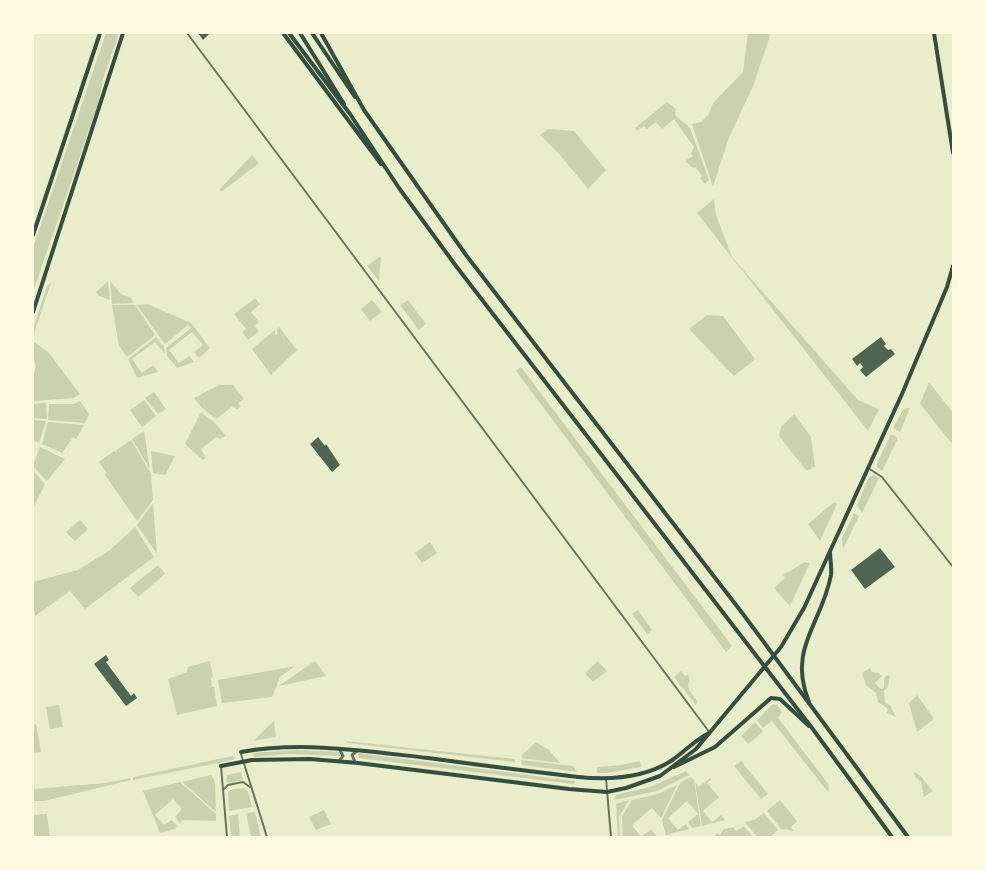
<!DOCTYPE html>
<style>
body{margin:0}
#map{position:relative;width:986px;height:870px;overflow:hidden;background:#e9edc9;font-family:Roboto,sans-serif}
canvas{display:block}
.frame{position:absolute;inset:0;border:34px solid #fefae0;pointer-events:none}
</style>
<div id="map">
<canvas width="986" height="870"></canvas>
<div class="frame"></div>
</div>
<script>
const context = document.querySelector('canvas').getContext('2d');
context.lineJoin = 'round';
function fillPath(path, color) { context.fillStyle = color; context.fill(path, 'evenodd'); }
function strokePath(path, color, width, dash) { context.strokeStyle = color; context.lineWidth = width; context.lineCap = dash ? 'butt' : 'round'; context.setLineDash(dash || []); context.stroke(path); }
fillPath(new Path2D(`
 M106,33H119L103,79L99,101L33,292V248Z
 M748,33H771L753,86L728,140L713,187L692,124L701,122L709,114L713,103L743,72Z
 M667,102L676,109L675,115L690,128L709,180L705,184L700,178L702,176L695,167L693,168L685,161L693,156L691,154L694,147L674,119L662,129L656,122L647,129L644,126L637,131L635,128Z
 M548,129L574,131L606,170L588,189L560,155L540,135Z
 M252,155L259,163L221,192L219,190Z
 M714,199L716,215L732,257L858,400L879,409L868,431L697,213Z
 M379,257L381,258L379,281L367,266Z
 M108,281L110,300L99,296L96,292Z
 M110,281L121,294L131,298L134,303L112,304Z
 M51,283L34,334H33V329L47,286Z
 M255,298L260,304L251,312L259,322L255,326L259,331L248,340L242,332L246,329L234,314Z
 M372,300L382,312L370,321L361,309Z
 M408,300L426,324L419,330L400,305Z
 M147,304L191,323L210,348L199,358L194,352L203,345L192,332L169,350L179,363L189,356L194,362L177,368L167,356L166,348L191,328L188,325L165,344L137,305Z
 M112,305H135L155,335L127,357L119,346Z
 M707,315L723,316L755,359L734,376L689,329Z
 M279,327L297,350L271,375L252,349L257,345L261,346L258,344L275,330V335L277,334V329Z
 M156,337L164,347L165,354L155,342L132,359L142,373L153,365L158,372L137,378L128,359Z
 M34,342L48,352L80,394L74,398L33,401V379L36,366L33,357Z
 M521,367L732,646L726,652L516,371Z
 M929,382L953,413V445L920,404Z
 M219,385H233L244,399L238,403L241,407L237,409L233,406L216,419L202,408L194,398Z
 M154,392L166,409L158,414L145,398Z
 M144,400L156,416L142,427L130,410Z
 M80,401L89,414L85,423L48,420L49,404H74Z
 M46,403L47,419L33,418V404Z
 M906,408H910L900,432L893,428L903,410Z
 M201,412L215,423L226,436L220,439L216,437L201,449L206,458L203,460L185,444Z
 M794,414L811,437L815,466L809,470H806L779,436L781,427Z
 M33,420L46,421L39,443L33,440Z
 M48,422L84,425L76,439L73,437L62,453L42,444Z
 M144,431L150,470L132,439Z
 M891,434L898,438L882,471L877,467V463Z
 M131,440L151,474L153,500L137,521L105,475L107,473L99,462L114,451L117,453L116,450Z
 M40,447L65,459L47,481L33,466Z
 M151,451L175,456L165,475L153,473Z
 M33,471L45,484L33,508Z
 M874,475L879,478L862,513L857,505L869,477Z
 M834,502L837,504L820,541L808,524Z
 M153,503L157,554L137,525Z
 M854,513L859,516L843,549L842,538Z
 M80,520L88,529L75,541L66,532Z
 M135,527L154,557L85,609L70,591L35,616L33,605V582L78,570L110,550Z
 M430,542L437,553L422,563L415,553Z
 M805,562L810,563L790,606L774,588L785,578L783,575Z
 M158,565L165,574L138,597L130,588Z
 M638,610L652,630L647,634L632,614Z
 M210,661L213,677L211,678L212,687H214L217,706L177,715L168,679L187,672L188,667Z
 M315,661L326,676L279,686L280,685Z
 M598,661L607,671L593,682L585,673Z
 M295,666L280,677L272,697L222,703L218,680Z
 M870,668L872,672L878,673L882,676L875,683L881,689L884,688V678L887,675L890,676L888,687L884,691L885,703L890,705L896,717L887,713L888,709L878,702L876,693L866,685L862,673Z
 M681,671L685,676L688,674L690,681L688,684L689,690L697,701L696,705L674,677Z
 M917,695L934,719L917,732L909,703Z
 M773,704L777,705L782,712L778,718L829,785L828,792L772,721L763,728L757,720Z
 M59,705L63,727L50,729L46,707Z
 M274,721L276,737L253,741Z
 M755,722L763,732L748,744L741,736Z
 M36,724L41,752L33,753V725Z
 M346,741L515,759V762L347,743Z
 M536,742L549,750L560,763L522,758V755Z
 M296,750L340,752V756L289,754L254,757L253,753Z
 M358,753L575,781L574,784L359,758Z
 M233,756L235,758L233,760L133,780V777Z
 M521,760L573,766L577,772L522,765Z
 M640,761L641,767L607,773H597V767L622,765Z
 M741,761L768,794L761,799L734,766Z
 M686,771L689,775L657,791L614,800L616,795L650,787Z
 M241,772L243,780L229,783L226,781L227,775Z
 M914,772C923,775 926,785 933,791L924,797L921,782L915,777Z
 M211,775L215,782L216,812L182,782Z
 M691,777L694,780L701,826L692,828L688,822L698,814L687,801L668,818L678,830L686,824L689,829L666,835L662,820L680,783Z
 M130,778L131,780L44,801H33V789L105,783Z
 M710,778L711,779L707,783L719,797L703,811L712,822L721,815L725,820L702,826L695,782L699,787Z
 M180,782L216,814V821L183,820L180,823L175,817L182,809L173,799L155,815L164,825L172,820L177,826L174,829L160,833L143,791Z
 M677,785L661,818L652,808L632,825L641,837L651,829L657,837H623L622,816L632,800L658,794Z
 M244,788L248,791L252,807L229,811L228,793L230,790Z
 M629,800L619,816L620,837H618L616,804Z
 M780,800L797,821L791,827L794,831L781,829L767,811Z
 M324,810L331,824L316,830L309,817Z
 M255,812L261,837H251L246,813Z
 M764,813L778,830L770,837H757L745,822L754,820Z
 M47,814L50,837H37L33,833V815Z
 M238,814L240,837H231L229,816Z
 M744,826L753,837H713L718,833L720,835L724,829L733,827L736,831Z`), '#cad2ad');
fillPath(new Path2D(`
 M198,33H210L203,40Z
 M881,337L886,344L884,346L888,350L891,349L895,354L866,377L860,370L863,367L860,363L857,366L852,359Z
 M318,437L325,446L326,444L340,465L332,472L310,444Z
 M880,548L895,567L865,589L851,570Z
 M106,655L109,660L106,662L131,696L134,693L137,698L126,706L94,664Z`), '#4f6655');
strokePath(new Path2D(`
 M187,33L710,733
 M868,468L882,477L953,567
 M241,754L267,837
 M221,766L227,837
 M606,779L611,837
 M224,789L228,785L243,782L250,787`), '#617663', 2);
strokePath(new Path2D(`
 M339,761L343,756L340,750
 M355,762L352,755L357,751`), '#617663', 3);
strokePath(new Path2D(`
 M283,33L381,164
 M300,33L344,104
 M312,33L355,97
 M934,33L953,153
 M809,702C787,648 822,624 831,575C832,568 830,559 830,551
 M241,752C303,741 366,751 428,758C478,765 528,771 578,777C608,780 644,778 671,761C684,752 695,740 709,733
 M221,766L252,760L310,759L358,763L569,789L607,792L626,788L660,776L696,749L781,647L804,608L902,394L947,287L953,266
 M674,767L715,747L771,698L780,699L809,726`), '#344e41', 4);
strokePath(new Path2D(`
 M289,33L350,114L399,188L456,266L812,728L892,837
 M321,33L364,110L466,255L743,614L908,837
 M33,235L100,33
 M33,312L123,33`), '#344e41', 4);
</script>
